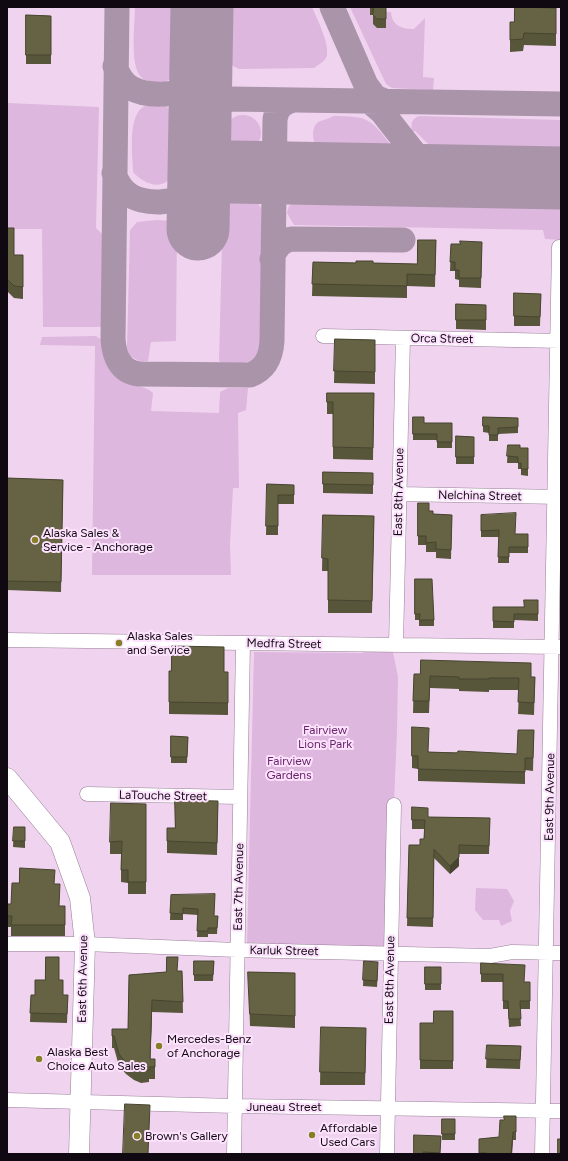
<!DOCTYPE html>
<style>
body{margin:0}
#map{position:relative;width:568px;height:1161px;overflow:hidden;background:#f0d4ef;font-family:Figtree,sans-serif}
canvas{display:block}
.frame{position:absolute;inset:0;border:8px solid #110912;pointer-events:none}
</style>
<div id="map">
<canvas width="568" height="1161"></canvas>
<div class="frame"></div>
</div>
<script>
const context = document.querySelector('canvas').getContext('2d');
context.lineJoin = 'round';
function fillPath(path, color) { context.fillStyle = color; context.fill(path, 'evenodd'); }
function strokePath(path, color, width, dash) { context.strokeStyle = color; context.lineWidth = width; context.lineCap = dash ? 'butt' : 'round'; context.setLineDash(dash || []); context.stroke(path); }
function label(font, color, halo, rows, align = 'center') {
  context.font = font + ' Figtree,sans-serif'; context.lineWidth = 4; context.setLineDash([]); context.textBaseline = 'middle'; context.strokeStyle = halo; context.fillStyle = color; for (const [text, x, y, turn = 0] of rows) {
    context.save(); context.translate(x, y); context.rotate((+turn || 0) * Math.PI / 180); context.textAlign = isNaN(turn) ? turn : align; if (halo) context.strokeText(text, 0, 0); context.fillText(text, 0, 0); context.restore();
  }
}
fillPath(new Path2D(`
 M135,7H178L177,72L166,82C159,82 148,83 142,78C129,67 135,24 135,7Z
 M230,7H312C317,19 329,42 327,55C326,61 319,64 314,68L239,69L233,66L229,60Z
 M350,7H370L374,15L386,28V12H391C392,26 402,29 414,29L425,18L423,77L434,78L433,90L392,88L386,84Z
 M7,103L99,107L96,228L102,234L104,244L103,327H43L42,229H7Z
 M162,104L176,113L175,172C173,175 169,180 166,182C155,189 141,181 133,172C133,155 127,118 143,107C148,104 156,104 162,104Z
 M225 133a18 18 0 1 1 36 0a18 18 0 1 1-36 0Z
 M333,116C370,116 371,119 393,148L391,153L336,154L318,149C313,142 310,129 318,122C322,120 329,119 333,116Z
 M419,116L561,120V158L446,154L431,147L415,131H412C411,124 411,119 419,116Z
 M244,196L257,202L261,208V345C256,361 250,363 234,364C228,364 224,365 219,361L223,204L233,197Z
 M313,196L561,200V240L545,239L543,230L294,225L287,213L289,206L301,197Z
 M157,220L171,221L177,227L176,341L151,342L148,361L141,362L130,356L127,348L130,230L137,222Z
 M96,336L104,342C106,360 110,375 128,383C137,387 146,386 153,393L151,411L219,413L220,392L228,388H248L246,410L238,413L239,488H233L230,545L231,575H92L95,346L40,345L42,337Z
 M368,651L393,652L398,677L397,731L388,947L247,944L254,652L361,653Z
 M476,888L507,889L514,901L510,911L512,921L501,926L499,920H483L475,910Z`), '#ddb7dd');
strokePath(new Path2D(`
 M117,7L113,339C114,356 120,372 139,374L250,375C266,369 271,357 272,341L275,119C277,107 283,103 294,100
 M332,7L366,85L375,97L385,101
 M115,66C118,75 122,83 131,88C144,96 178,97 190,86C196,80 198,71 201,64
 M368,100L382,112L426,168L445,176
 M200,121C205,108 216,100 230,99L561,104
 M114,173C121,195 136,202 158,202C169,201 179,201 187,194C194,188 196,177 199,169
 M272,259C275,248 281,240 292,239L403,240`), '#aa94aa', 25);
strokePath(new Path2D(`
 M233,172L561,178
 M198,229L202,7`), '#aa94aa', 63);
const minor = new Path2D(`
 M323,336L561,341
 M399,494L561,497
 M7,640L561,647
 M396,645L403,338
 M87,794L240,797
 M7,944H85L237,950L490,956L512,952L561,953
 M7,1100L235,1106L561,1111
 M234,1154L243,643
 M387,1154L394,805
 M542,1154L559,247`);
const highway = new Path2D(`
 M7,778L60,842L80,898L85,944L79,1154`);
strokePath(minor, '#987f98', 15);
strokePath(highway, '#987f98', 21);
strokePath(minor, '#fff', 14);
strokePath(highway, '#fff', 20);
fillPath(new Path2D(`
 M370,7H386V28H377L373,24V15H370Z
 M556,8V46L524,45L523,51L510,52V22H514Z
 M26,15L51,16V64H26Z
 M7,228L14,255H23V299L14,298L7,291Z
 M436,240L435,287L407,286V298L312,296L313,262L417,264Z
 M482,242L481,288L459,287V280L455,279V271H450L451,244H460Z
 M514,293L541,294L540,326H514Z
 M456,304L486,305V330L456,329Z
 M335,339L375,340V384L334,383Z
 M327,393H374L373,460L333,459V414H327Z
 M413,417L424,423H452V448H437V440H413Z
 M483,417L518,418V433L498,434V441H489V433L483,432Z
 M456,436L474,437V464H456Z
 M508,445L520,448H528V476L521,475V469H518V463H507Z
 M323,472L373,473V494L323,493Z
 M7,478L63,480L61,592L7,590Z
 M267,484L294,485V504H278V535H266Z
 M418,503L433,514L452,515L451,559L436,558V552H426V545H418Z
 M323,515L374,516L372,613H328V571H322Z
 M481,515L515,534H528V553H509V563H498L499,537H481Z
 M415,579L434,620V626H419V620H415Z
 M538,600V621L514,620V628H493V621Z
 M169,671L228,672V715L169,714Z
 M414,674L535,677L534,715L518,714L519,690H489V692L459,691V689L430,688L429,713H413Z
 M412,727L429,752L517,754L534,730L533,771L525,770V784L418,781V769L412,768Z
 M171,736L188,737L187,763H171Z
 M218,801L217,855L167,853V828H175Z
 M146,804V894H128V883L121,882V854H110V842Z
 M412,807L428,817L490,818L489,854H459V866L450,874L434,858L433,927L407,926L409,845H420L424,839V829H412Z
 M14,827H25V848L13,847Z
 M55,884L59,906H65V936H11V927H7V904H11Z
 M171,895L214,916H218L217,934H208V937H197L198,915L183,914V920H170Z
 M194,961H214L213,981H194Z
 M364,961L378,968L377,987L363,986Z
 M481,963L524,982H530V1009H520L521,1026L509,1027L508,1009H503V982H481Z
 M425,967H441V990H425Z
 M182,971L183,1013L152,1012L150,1059H155V1079H149V1082L141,1083L134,1080L126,1074L119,1066L114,1048H112V1036L128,1029L129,975Z
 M248,972L295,973V1028L250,1026Z
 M59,980L63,995H68L67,1023L30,1022L31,995H35Z
 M453,1011V1069H420V1023H433Z
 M321,1027L366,1040L365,1085H320Z
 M487,1045L521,1046L520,1069L486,1068Z
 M516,1116V1140H513L512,1154H479V1139L499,1137Z
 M455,1119V1140H442V1134Z
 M441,1136L440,1154H414Z`), '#57553a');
fillPath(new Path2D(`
 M459,845V866L450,874V866Z
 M152,1000V1012L150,1071V1059Z
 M513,1132L512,1154H511Z`), '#47452f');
const building = new Path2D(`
 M374,7H386V19H377L373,15Z
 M515,7L556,8V34L524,33L523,39L510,40V22H514Z
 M26,15L51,16V55H26Z
 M7,228H14V255H23V287L14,286L7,279Z
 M418,240H436L435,275L407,274V286L312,284L313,262L356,263V261H373V263L417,264Z
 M460,241L482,242L481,278H459V270H455V262H450L451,244H460Z
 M514,293L541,294L540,317L514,316Z
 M456,304L486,305V320H456Z
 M335,339L375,340V372L334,371Z
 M327,393H374L373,448L333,447V402H327Z
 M413,417H424V423H452V442H437V434H413Z
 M483,417L518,418V427L498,428V435H489V426H483Z
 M456,436L474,437V457H456Z
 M508,445H520V448H528V469H521V463H518V457L507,456Z
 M323,472L373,473V485L323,484Z
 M7,478L63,480L61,582L7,581Z
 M267,484L294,485V495H278V526H266Z
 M418,503H429V511H433V514L452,515L451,550L436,549V542L426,543V536H418Z
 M516,513L515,534H528V547H509V557H498L499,530L481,531V515Z
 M323,515L374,516L372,601L328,600V559L322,558Z
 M415,579H432L434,620H419L420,614H415Z
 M524,600H538V614H514V622L493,621V607H524Z
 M172,646L224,647V672H228V703L169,702V671H171Z
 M421,660L531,663V677H535L534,703L518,702L519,678H489V679H459V677L430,676L429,701H413L414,674H420Z
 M412,727L429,728L428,752L457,753L458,751L517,754L518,730H534L533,758H525V772L418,769V756H412Z
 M171,736L188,737L187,757H171Z
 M175,800L218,801L217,843L167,841V828H175Z
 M111,803L146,804V882H128V870H121L122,841L110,842Z
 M412,807L428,808V817L490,818L489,846L459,845V857L450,866L434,849L433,918H407L409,845H420V839H424L425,820H412Z
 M14,827H25V841H13Z
 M20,868L55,870L54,884H60L59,906H65V925H11L12,916H7V904H11L12,883H19Z
 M215,894L214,916H218L217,928H208V931H197L198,909L183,908V914L170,913L171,895Z
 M46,957H59V980H63V995H68L67,1014L30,1013L31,995H35V980H45Z
 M167,957H178L177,971H182L183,1002L152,1000L150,1059H155V1067H149V1070L141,1071L134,1068L126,1063L119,1054L114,1036H112V1029H128L129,975L166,972Z
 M194,961H214L213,975H194Z
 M364,961L378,962L377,981L363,980Z
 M481,963L525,965L524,982H530V1001H520L521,1019H509L508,1001H503V974H481Z
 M425,967H441V984H425Z
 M248,972L295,973V1016L250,1014Z
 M434,1011H453V1061L420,1060V1023H433Z
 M321,1027L366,1028L365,1073L320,1072Z
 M487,1045L521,1046L520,1060L486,1059Z
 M125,1104L150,1105L148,1154H123Z
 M504,1116H516V1132H513L511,1154H488L487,1153H479V1139L499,1137L500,1120H504Z
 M442,1119H455V1134H442Z
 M414,1135L441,1136L440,1153L423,1152V1154H414Z
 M558,1139H561V1154H558Z`);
fillPath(building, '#656343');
strokePath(building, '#47452f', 1);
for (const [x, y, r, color] of [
 [35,540,4,"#867f26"],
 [119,643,4,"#867f26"],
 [159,1046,4,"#867f26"],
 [39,1059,4,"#867f26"],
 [312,1135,4,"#867f26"],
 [137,1136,4,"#867f26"]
]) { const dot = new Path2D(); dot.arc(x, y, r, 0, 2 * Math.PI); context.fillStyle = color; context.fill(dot); strokePath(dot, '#fde2fd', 1.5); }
label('12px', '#110912', '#fde2fd', [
 ["Orca Street",442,339,1],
 ["East 8th Avenue",399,492,-89],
 ["Nelchina Street",480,496,1],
 ["Medfra Street",284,644,1],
 ["LaTouche Street",163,796,1],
 ["East 9th Avenue",550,797,-89],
 ["East 7th Avenue",239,887,-89],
 ["Karluk Street",284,951,1],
 ["East 6th Avenue",83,979,-89],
 ["East 8th Avenue",390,980,-89],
 ["Juneau Street",284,1107]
]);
label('12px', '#110912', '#fde2fd', [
 ["Alaska Sales &",43,533],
 ["Service - Anchorage",43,547],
 ["Alaska Sales",127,636],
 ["and Service",127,650],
 ["Mercedes-Benz",167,1039],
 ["of Anchorage",167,1053],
 ["Alaska Best",47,1052],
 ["Choice Auto Sales",47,1066],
 ["Affordable",320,1128],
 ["Used Cars",320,1142],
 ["Brown's Gallery",145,1136]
], 'left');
label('12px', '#68246b', '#fde2fd', [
 ["Fairview",325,730],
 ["Lions Park",325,744],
 ["Fairview",289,761],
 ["Gardens",289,775]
]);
</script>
